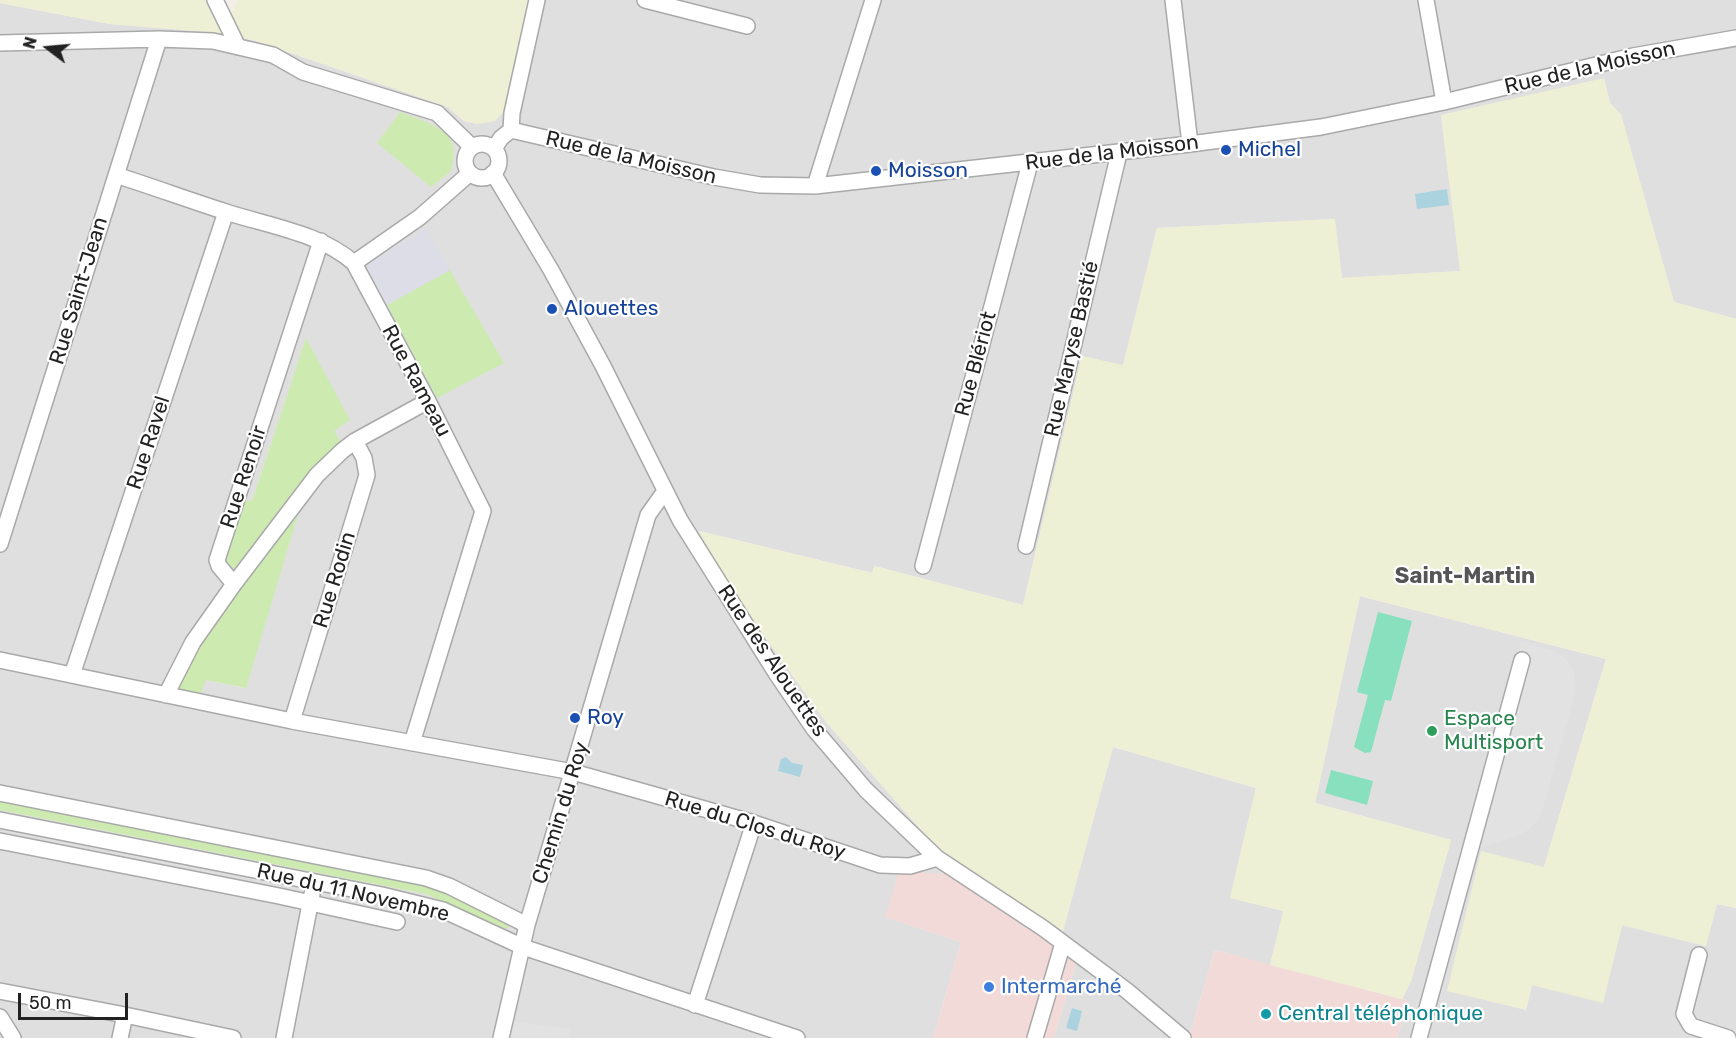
<!DOCTYPE html>
<meta charset="utf-8">
<style>
body{margin:0}
#map{position:relative;width:1736px;height:1038px;overflow:hidden;background:#f2efe9;font-family:Rubik,sans-serif}
canvas{display:block}
.north{position:absolute;left:18px;top:18px;width:60px;height:60px;-webkit-text-stroke:4px #fff;paint-order:stroke;rotate:286deg;font-size:16px;font-weight:700;line-height:24px;text-align:center;color:#222}
.north::after{content:'';display:block;margin:auto;width:21px;height:27px;background:#222;clip-path:polygon(50% 0,100% 100%,50% 72%,0 100%)}
.scale{position:absolute;left:18px;top:993px;width:110px;height:27px;box-sizing:border-box;border:3px solid #222;border-top:0;padding-left:8px;font-size:18px;line-height:21px;white-space:nowrap;color:#222;-webkit-text-stroke:4px #fff;paint-order:stroke}
</style>
<div id="map">
<canvas width="1736" height="1038"></canvas>
<div class="north">N</div>
<div class="scale">50 m</div>
</div>
<script>
const context = document.querySelector('canvas').getContext('2d');
context.lineJoin = 'round';
function fillPath(path, color) { context.fillStyle = color; context.fill(path, 'evenodd'); }
function strokePath(path, color, width, dash) { context.strokeStyle = color; context.lineWidth = width; context.lineCap = dash ? 'butt' : 'round'; context.setLineDash(dash || []); context.stroke(path); }
function label(font, color, halo, rows, align = 'center') {
  context.font = font + ' Rubik,sans-serif'; context.lineWidth = 4.5; context.setLineDash([]); context.textBaseline = 'middle'; context.strokeStyle = halo; context.fillStyle = color; for (const [text, x, y, turn = 0] of rows) {
    context.save(); context.translate(x, y); context.rotate((+turn || 0) * Math.PI / 180); context.textAlign = isNaN(turn) ? turn : align; if (halo) context.strokeText(text, 0, 0); context.fillText(text, 0, 0); context.restore();
  }
}
fillPath(new Path2D(`
 M532,0H1736V319L1674,302L1621,115L1610,103L1604,79L1441,116L1461,271L1342,278L1334,219L1157,228L1123,366L1082,356L1023,605L875,566L873,573L699,531L720,570L757,626L826,722L945,857L1063,931L1113,747L1256,788L1230,898L1284,911L1270,965L1215,950L1190,1034L1191,1038H1054L1077,959L885,917L961,942L933,1038H0V810L427,894L501,927L441,889L0,799V3L110,24L221,33L256,41L448,107L464,121ZM306,339L334,431L223,556L252,501ZM297,517L245,688L206,680L200,646Z
 M1360,596L1606,659L1544,867L1526,1010L1532,985L1603,1002L1622,925L1705,946L1717,904L1736,908V1038H1397L1409,1001L1402,999L1411,981L1451,840L1315,803Z`), '#e0dfdf');
fillPath(new Path2D(`
 M899,871L959,875L1077,959L1054,1038H933L961,942L885,917Z
 M1215,950L1409,1001L1397,1038H1191L1190,1034Z`), '#f2dad9');
fillPath(new Path2D(`
 M0,0H207L214,11L233,12L238,0H532L506,109L495,121L477,124L464,121L448,107L256,41L221,33L110,24L0,3Z
 M1604,78L1610,103L1621,115L1674,302L1736,319V908L1717,904L1706,946L1622,925L1603,1003L1532,985L1526,1010L1447,991L1481,851L1544,867L1606,659L1360,596L1315,803L1451,840L1411,981L1402,999L1270,965L1283,911L1230,898L1256,788L1113,747L1063,931L945,857L826,722L757,626L720,570L699,531L872,573L874,566L1023,605L1082,356L1123,365L1157,228L1335,219L1342,278L1460,271L1441,115Z`), '#eef0d5');
fillPath(new Path2D(`
 M400,112C418,119 454,128 454,152C454,158 452,165 451,171L431,187L377,143Z
 M450,270L504,363L437,398L387,305Z
 M306,338L350,420L334,431L341,442L313,473L239,569L231,570L224,565L223,556L242,500L252,501Z
 M298,515L246,688L206,680L200,695L180,689C179,661 276,543 298,515Z
 M0,799L430,885L510,923L507,929L501,927L426,894L0,810Z`), '#cdebb0');
fillPath(new Path2D(`
 M1378,612L1412,621L1391,701L1385,700L1371,752L1365,753L1354,747L1368,695L1357,692Z
 M1331,770L1373,781L1367,805L1325,793Z`), '#88e0be');
fillPath(new Path2D(`
 M1521,642L1557,652L1566,659L1574,671L1576,691L1543,808L1538,820L1530,829L1520,835L1481,847L1468,844Z
 M510,1021L570,1029L569,1038H508Z`), '#e2e2e2');
fillPath(new Path2D(`
 M426,229L450,270L387,305L366,265Z`), '#dddde8');
fillPath(new Path2D(`
 M1447,189L1449,205L1417,209L1415,194Z
 M786,757L792,763L803,765L800,777L778,771L781,759Z
 M1072,1008L1082,1011L1077,1031L1066,1028Z`), '#aad3df');
const minor = new Path2D(`
 M215,0L238,47
 M645,0L747,26
 M1173,0L1190,144
 M1426,0L1444,102
 M0,43L159,39L213,41L273,55L303,72L437,113L472,147
 M511,130L512,113L537,0
 M465 161a17 17 0 1 1 34 0a17 17 0 1 1-34 0Z
 M494,149L501,138L511,130L714,177L760,185L815,186L1190,144L1321,127L1444,102L1633,56L1736,38
 M493,173L551,270L603,366L680,520L776,673L814,729L866,790L937,858L1043,928L1126,990L1183,1038
 M116,175C153,187 189,200 226,212C269,226 320,233 354,263L428,401L483,511L412,743
 M815,186L873,0
 M354,263L420,217L470,173
 M0,544L159,39
 M1026,546L1119,153
 M923,566L1030,163
 M234,584L317,475L342,451L355,441L428,401
 M0,660L292,721L573,772L754,823L880,865L910,866L937,858
 M72,675L226,212
 M166,695L193,642L234,584L219,566L217,560L321,241
 M292,721L367,475L364,458L355,441
 M0,793L426,878L449,886L527,925
 M0,820L382,895L443,910L523,947L797,1038
 M0,841L279,896L397,922
 M1699,955L1684,1014L1691,1026L1728,1038
 M0,991L125,1015L233,1038
 M695,1005L754,823
 M0,1017L13,1038
 M120,1038L125,1015
 M284,1038L312,894
 M501,1038L527,925L648,515L665,491
 M1035,1038L1063,943
 M1419,1038L1522,660`);
strokePath(minor, '#a9a9a9', 18);
strokePath(minor, '#fff', 15);
for (const [x, y, r, color] of [
 [1226,150,6,"#1a4fb4"],
 [876,171,6,"#1a4fb4"],
 [552,309,6,"#1a4fb4"],
 [575,718,6,"#1a4fb4"],
 [1432,731,6,"#2e9e5b"],
 [989,987,6,"#3f7fe0"],
 [1266,1014,6,"#0f9aa8"]
]) { const dot = new Path2D(); dot.arc(x, y, r, 0, 2 * Math.PI); context.fillStyle = color; context.fill(dot); strokePath(dot, '#fff', 2); }
label('21px', '#222', '#fff', [
 ["Rue de la Moisson",1590,68,-13],
 ["Rue de la Moisson",1112,153,-7],
 ["Rue de la Moisson",631,158,13],
 ["Rue Saint-Jean",79,291,-73],
 ["Rue Maryse Bastié",1072,349,-77],
 ["Rue Blériot",976,364,-75],
 ["Rue Rameau",416,381,62],
 ["Rue Ravel",149,443,-72],
 ["Rue Renoir",244,477,-72],
 ["Rue Rodin",335,580,-73],
 ["Rue des Alouettes",772,661,56],
 ["Chemin du Roy",561,813,-73],
 ["Rue du Clos du Roy",755,826,17],
 ["Rue du 11 Novembre",353,893,13]
]);
label('21px', '#164399', '#fff', [
 ["Michel",1238,150],
 ["Moisson",888,171],
 ["Alouettes",564,309],
 ["Roy",587,718]
], 'left');
label('21px', '#27864d', '#fff', [
 ["Espace",1444,719],
 ["Multisport",1444,743]
], 'left');
label('21px', '#366cbe', '#fff', [
 ["Intermarché",1001,987]
], 'left');
label('21px', '#0d838f', '#fff', [
 ["Central téléphonique",1278,1014]
], 'left');
label('bold 22px', '#555', '#fff', [
 ["Saint-Martin",1465,577]
]);
</script>
